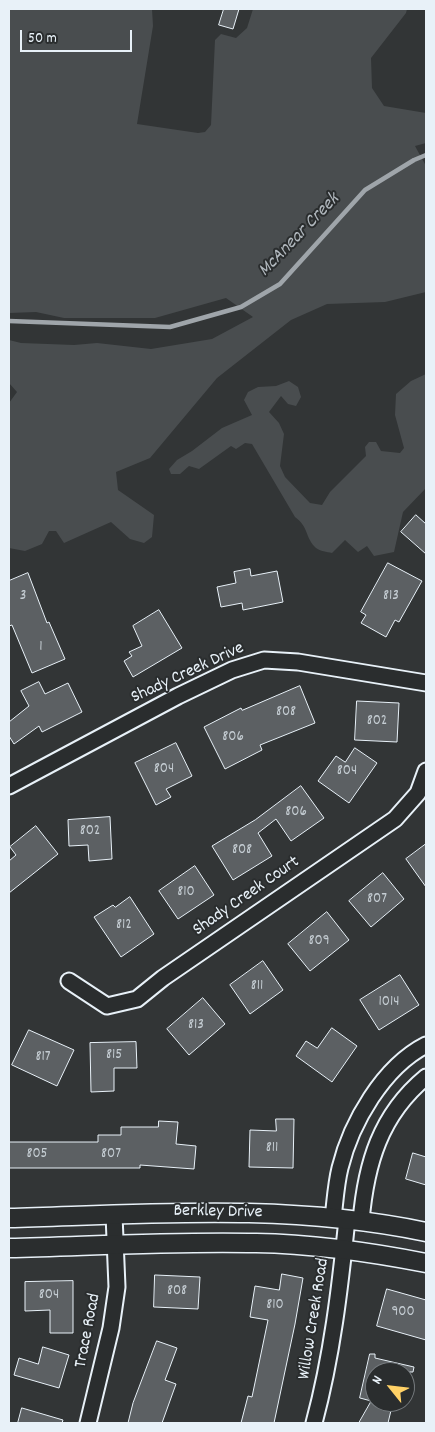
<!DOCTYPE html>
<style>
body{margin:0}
#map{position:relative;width:435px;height:1432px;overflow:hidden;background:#323536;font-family:Dekko,sans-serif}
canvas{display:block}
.frame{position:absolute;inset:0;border:10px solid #e8f1f8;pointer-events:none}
.north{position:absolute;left:365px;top:1362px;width:50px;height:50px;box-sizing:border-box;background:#2a2d2e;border:1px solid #767b7f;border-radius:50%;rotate:299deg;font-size:14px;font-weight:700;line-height:20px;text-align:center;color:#e8f1f8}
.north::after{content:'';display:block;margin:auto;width:18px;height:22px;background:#ffd166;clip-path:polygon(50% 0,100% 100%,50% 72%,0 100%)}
.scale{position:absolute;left:20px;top:30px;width:112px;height:22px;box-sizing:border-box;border:2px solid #e8f1f8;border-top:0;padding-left:6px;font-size:15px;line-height:18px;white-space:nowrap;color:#e8f1f8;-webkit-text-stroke:4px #2a2d2e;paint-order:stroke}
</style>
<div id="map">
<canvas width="435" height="1432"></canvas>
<div class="frame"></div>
<div class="north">N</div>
<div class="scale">50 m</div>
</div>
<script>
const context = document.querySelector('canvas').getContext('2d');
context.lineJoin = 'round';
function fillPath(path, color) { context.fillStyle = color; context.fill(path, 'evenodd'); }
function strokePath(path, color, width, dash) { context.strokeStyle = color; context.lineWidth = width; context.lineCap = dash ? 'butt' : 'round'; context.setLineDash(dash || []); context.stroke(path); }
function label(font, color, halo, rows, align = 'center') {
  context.font = font + ' Dekko,sans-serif'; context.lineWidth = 4; context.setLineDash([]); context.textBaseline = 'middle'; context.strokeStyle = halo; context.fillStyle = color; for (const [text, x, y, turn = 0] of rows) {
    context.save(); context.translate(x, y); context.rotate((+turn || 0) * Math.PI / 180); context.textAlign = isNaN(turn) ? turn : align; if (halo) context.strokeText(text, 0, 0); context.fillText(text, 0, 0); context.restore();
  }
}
fillPath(new Path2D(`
 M9,9H152L153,26L137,124L198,133L205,132L211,125L215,40L221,34L236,38L247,28L253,9H407L406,13L371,58L372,88L384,106L426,113V143L415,146L426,166V292L385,302L327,304L291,320L217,378L150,458L116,472L118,490L154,515L152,537L144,543L130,539L111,522L64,543L56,531H49L42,544L25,551L9,548V403L17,392L9,383V340L21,343L74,345L97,343L151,349L212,339L253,317L226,298L155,318H64L36,312L9,313Z
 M426,374V488L403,512L394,552L374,556L367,546L358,552L345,540L332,553C327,552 320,551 316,548C305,538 309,527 295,517L252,444L245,443L236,449L231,446L199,469L189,466L180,474H171L169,469L177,460L192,451L222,428L252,415L244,400L248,392L258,387L276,386L289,381L298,387L301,397L296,406L288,404L281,396L269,412L279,423L284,434L280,466L285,477L310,503L322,505L330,492L366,456L365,447L369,442H376L381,451L400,453L404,448L395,415L396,394L411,381Z`), '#494d4f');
strokePath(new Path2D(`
 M9,321L170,327L241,307L280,284L365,190L414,160L426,155`), '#9fa5aa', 4.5);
const building = new Path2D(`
 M224,9H239L233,29L219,25Z
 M416,515L426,524V554L401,532Z
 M388,563L422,581L399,622L395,620L386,637L361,623L366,615L361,612Z
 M250,569L251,576L277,571L283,602L243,610L242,603L221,607L217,587L236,583L234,572Z
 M28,573L47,623L49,622L65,659L32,673L12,625L9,626V581Z
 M159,610L182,648L133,677L124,661L132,656L129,652L142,646L133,626Z
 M39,682L45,694L68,683L82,712L42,732L39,726L14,744L9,736V722L29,706L21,691Z
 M300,686L315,723L260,745L262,750L225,769L204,727L241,708L242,710Z
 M357,701L399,703L397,742L355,740Z
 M176,743L192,776L166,789L171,797L156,805L135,763Z
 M355,748L377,763L349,803L318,781L336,756L345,762Z
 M301,786L324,818L291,841L276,819L258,833L272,856L233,880L212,846L255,820Z
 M110,817L112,859L89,861L88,845L69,846L68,820Z
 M36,826L58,854L9,893V861L16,855L10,847Z
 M426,844V887L406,859Z
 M195,866L214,895L178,919L159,891Z
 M383,873L404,899L371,927L349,901Z
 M130,897L154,934L121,957L94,917L113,905L115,907Z
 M327,912L349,940L310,971L288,944Z
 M263,961L283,990L250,1014L230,985Z
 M400,975L419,1005L379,1030L360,1000Z
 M203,998L225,1024L189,1055L167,1029Z
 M332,1028L357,1046L332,1082L296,1056L306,1041L317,1048Z
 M29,1030L74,1050L57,1086L12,1065Z
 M136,1042L137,1068H114V1091L91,1092L90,1043Z
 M276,1119H294L293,1168L249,1167L250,1130L276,1131Z
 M159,1121L178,1122L176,1144L196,1146L194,1169L140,1165V1168H9V1142H98V1135H121V1127H158Z
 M413,1153L426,1157V1185L406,1179Z
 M282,1274L303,1278L295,1324L274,1423H241L248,1396L252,1397L268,1320L250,1317L255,1286L279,1290Z
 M155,1275L200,1277L198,1309L154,1307Z
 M73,1281V1333H50V1310L25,1311V1282Z
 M387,1289L426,1300V1340L377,1326Z
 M157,1341L177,1348L165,1380L176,1384L162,1423H128L133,1403Z
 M43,1347L69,1355L59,1388L14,1375L19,1358L38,1364Z
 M370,1354H375V1358L414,1367L413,1372H375V1402L360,1398Z
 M371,1402H393L388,1423H359Z
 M22,1408L63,1420L62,1423H18Z`);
fillPath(building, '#5c6063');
strokePath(building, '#e8f1f8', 1);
const minor = new Path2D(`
 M9,786L178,696L232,670L264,660L298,662L426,683
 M69,981L107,1006L137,999L163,978L395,819L418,793L426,771
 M333,1218C335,1202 336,1184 340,1168C351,1123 383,1067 426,1045
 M361,1221C366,1164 380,1115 426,1077
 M88,1423L111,1328L117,1287L114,1215
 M314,1423C332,1356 340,1288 347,1219`);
const tertiary = new Path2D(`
 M9,1218C149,1214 287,1203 426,1232
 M9,1248C91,1246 174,1241 256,1243C313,1244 370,1252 426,1263`);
strokePath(minor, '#e8f1f8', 19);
strokePath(tertiary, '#e8f1f8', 21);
strokePath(minor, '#2a2d2e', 15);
strokePath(tertiary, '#2a2d2e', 18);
label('15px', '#c5cdd3', null, [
 ["3",23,597],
 ["813",391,597],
 ["1",41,648],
 ["808",286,713],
 ["802",377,722],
 ["806",233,738],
 ["804",164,770],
 ["804",347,772],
 ["806",296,813],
 ["802",90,832],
 ["808",242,851],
 ["810",186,893],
 ["807",377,900],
 ["812",124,926],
 ["809",319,942],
 ["811",257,987],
 ["1014",389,1003],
 ["813",196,1026],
 ["815",114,1056],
 ["817",43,1058],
 ["811",272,1149],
 ["805",37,1155],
 ["807",111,1155],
 ["808",177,1292],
 ["804",49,1296],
 ["810",275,1306],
 ["900",403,1313]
]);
label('18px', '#e8f1f8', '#2a2d2e', [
 ["Shady Creek Drive",188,674,-25],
 ["Shady Creek Court",247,897,-35],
 ["Berkley Drive",218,1213,1],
 ["Willow Creek Road",315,1319,-81],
 ["Trace Road",89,1331,-79]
]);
label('italic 19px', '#b1b8be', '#2a2d2e', [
 ["McAnear Creek",300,236,-46]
]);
</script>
